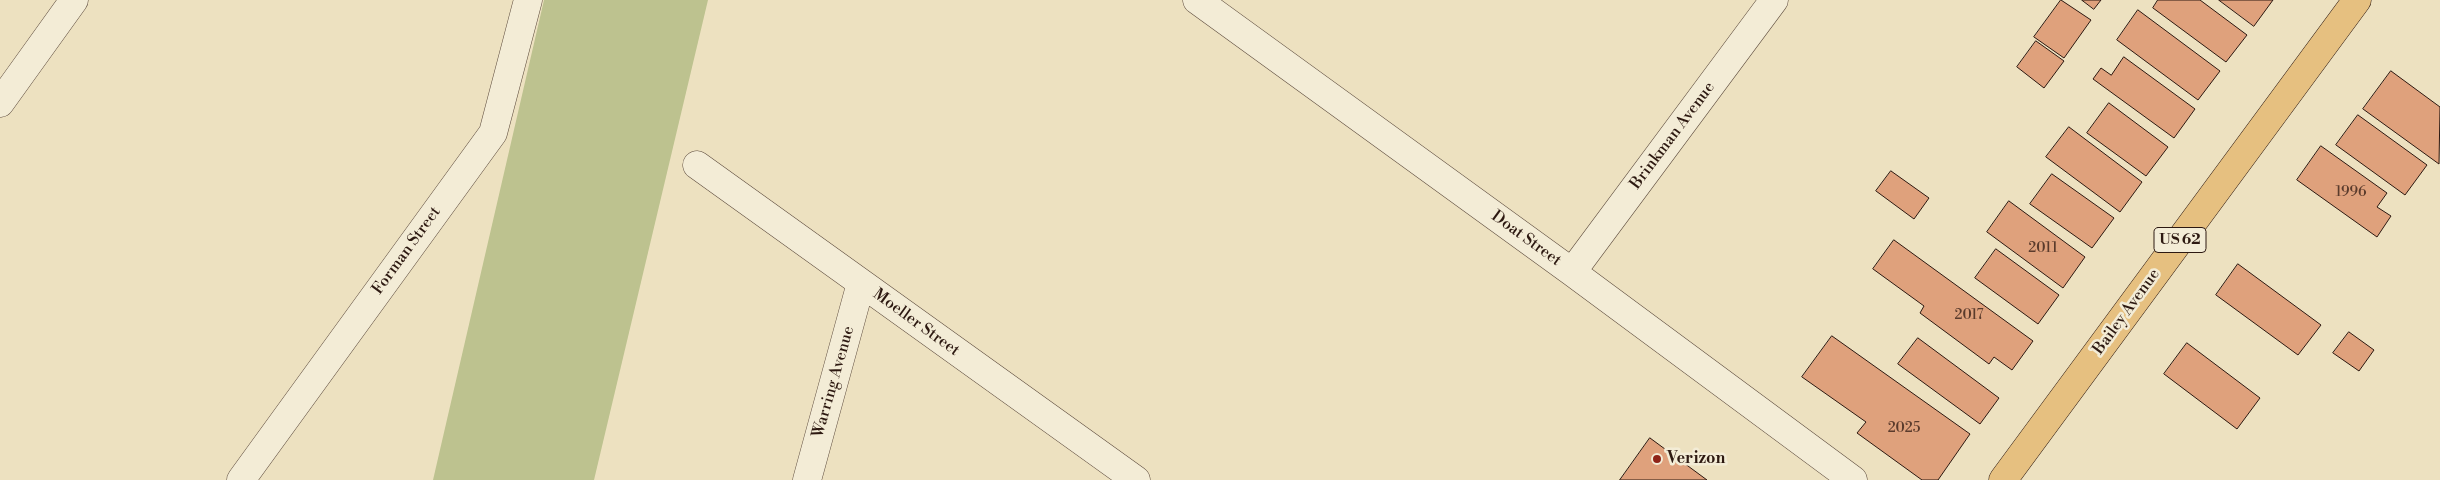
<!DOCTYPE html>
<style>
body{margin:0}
canvas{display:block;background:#ede1c0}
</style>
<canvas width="2440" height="480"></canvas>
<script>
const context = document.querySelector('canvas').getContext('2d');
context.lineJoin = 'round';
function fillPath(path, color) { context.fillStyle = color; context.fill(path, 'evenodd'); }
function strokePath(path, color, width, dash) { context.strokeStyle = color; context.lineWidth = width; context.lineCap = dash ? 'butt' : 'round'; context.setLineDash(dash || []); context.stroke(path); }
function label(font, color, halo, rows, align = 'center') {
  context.font = font + ' "Libre Bodoni",serif'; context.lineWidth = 5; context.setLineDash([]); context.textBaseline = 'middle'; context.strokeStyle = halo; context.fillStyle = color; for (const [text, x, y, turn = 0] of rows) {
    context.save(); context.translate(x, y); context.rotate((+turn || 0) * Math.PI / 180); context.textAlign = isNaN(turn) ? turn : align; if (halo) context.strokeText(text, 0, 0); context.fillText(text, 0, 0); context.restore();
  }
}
fillPath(new Path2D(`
 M544,0H708L594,480H433Z`), '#bdc28f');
const building = new Path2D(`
 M2061,0L2091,20L2064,58L2034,37Z
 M2082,0H2101L2094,9Z
 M2158,0H2200L2247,35L2226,62L2153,8Z
 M2219,0H2273L2254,26Z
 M2138,10L2220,71L2198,100L2117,40Z
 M2036,41L2064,61L2044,88L2017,67Z
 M2124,57L2195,109L2174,138L2093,79L2101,68L2111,75Z
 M2391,71L2440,107L2439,164L2363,109Z
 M2109,103L2168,147L2146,176L2087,133Z
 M2358,115L2427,165L2405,195L2336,145Z
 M2069,127L2142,182L2120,212L2046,157Z
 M2321,146L2387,193L2377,207L2391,216L2377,237L2297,180Z
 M1891,171L1929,198L1914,219L1876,191Z
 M2052,174L2114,218L2092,248L2030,204Z
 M2009,201L2085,257L2063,288L1987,232Z
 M1894,240L2033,341L2012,370L1994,357L1989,364L1920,313L1924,306L1873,269Z
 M1996,249L2059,295L2038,324L1975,278Z
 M2238,264L2321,325L2298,355L2216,295Z
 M2349,332L2374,350L2359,371L2333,353Z
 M1832,336L1970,434L1938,480H1922L1857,433L1866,422L1802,377Z
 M1918,338L1999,398L1980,424L1898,364Z
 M2187,343L2260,398L2237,429L2164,374Z
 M1650,438L1707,480H1620Z`);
fillPath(building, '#dfa17c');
strokePath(building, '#2d1911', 1);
const minor = new Path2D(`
 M1197,0L1572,272L1853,480
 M0,103L74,0
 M697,165L1136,480
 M1572,272L1774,0
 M241,480L493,133L528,0
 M807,480L861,283`);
const primary = new Path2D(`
 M2003,480L2357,0`);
strokePath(minor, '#5d4b3d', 29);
strokePath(primary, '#2d1911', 29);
strokePath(minor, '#f3ecd6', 28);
strokePath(primary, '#e6c080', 28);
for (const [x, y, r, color] of [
 [1657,459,5,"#8f2418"]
]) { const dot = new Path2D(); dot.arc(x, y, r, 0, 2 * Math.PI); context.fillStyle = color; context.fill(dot); strokePath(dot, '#f3ecd6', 2); }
label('14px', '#5a3b2c', null, [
 ["1996",2351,193],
 ["2011",2043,249],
 ["2017",1969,316],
 ["2025",1904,429]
]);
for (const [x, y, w] of [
 [2180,240,52]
]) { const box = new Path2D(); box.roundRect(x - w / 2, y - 12.5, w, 25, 4); context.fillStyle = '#f3ecd6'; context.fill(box); strokePath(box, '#2d1911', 1); }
label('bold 15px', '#2d1911', null, [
 ["US 62",2180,240]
]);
label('16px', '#2d1911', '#f3ecd6', [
 ["Brinkman Avenue",1673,136,-53],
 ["Doat Street",1526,239,36],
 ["Forman Street",407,251,-54],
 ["Bailey Avenue",2127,312,-54],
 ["Moeller Street",916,323,36],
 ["Warring Avenue",834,382,-74]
]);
label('bold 16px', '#2d1911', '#f3ecd6', [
 ["Verizon",1667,459]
], 'left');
</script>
